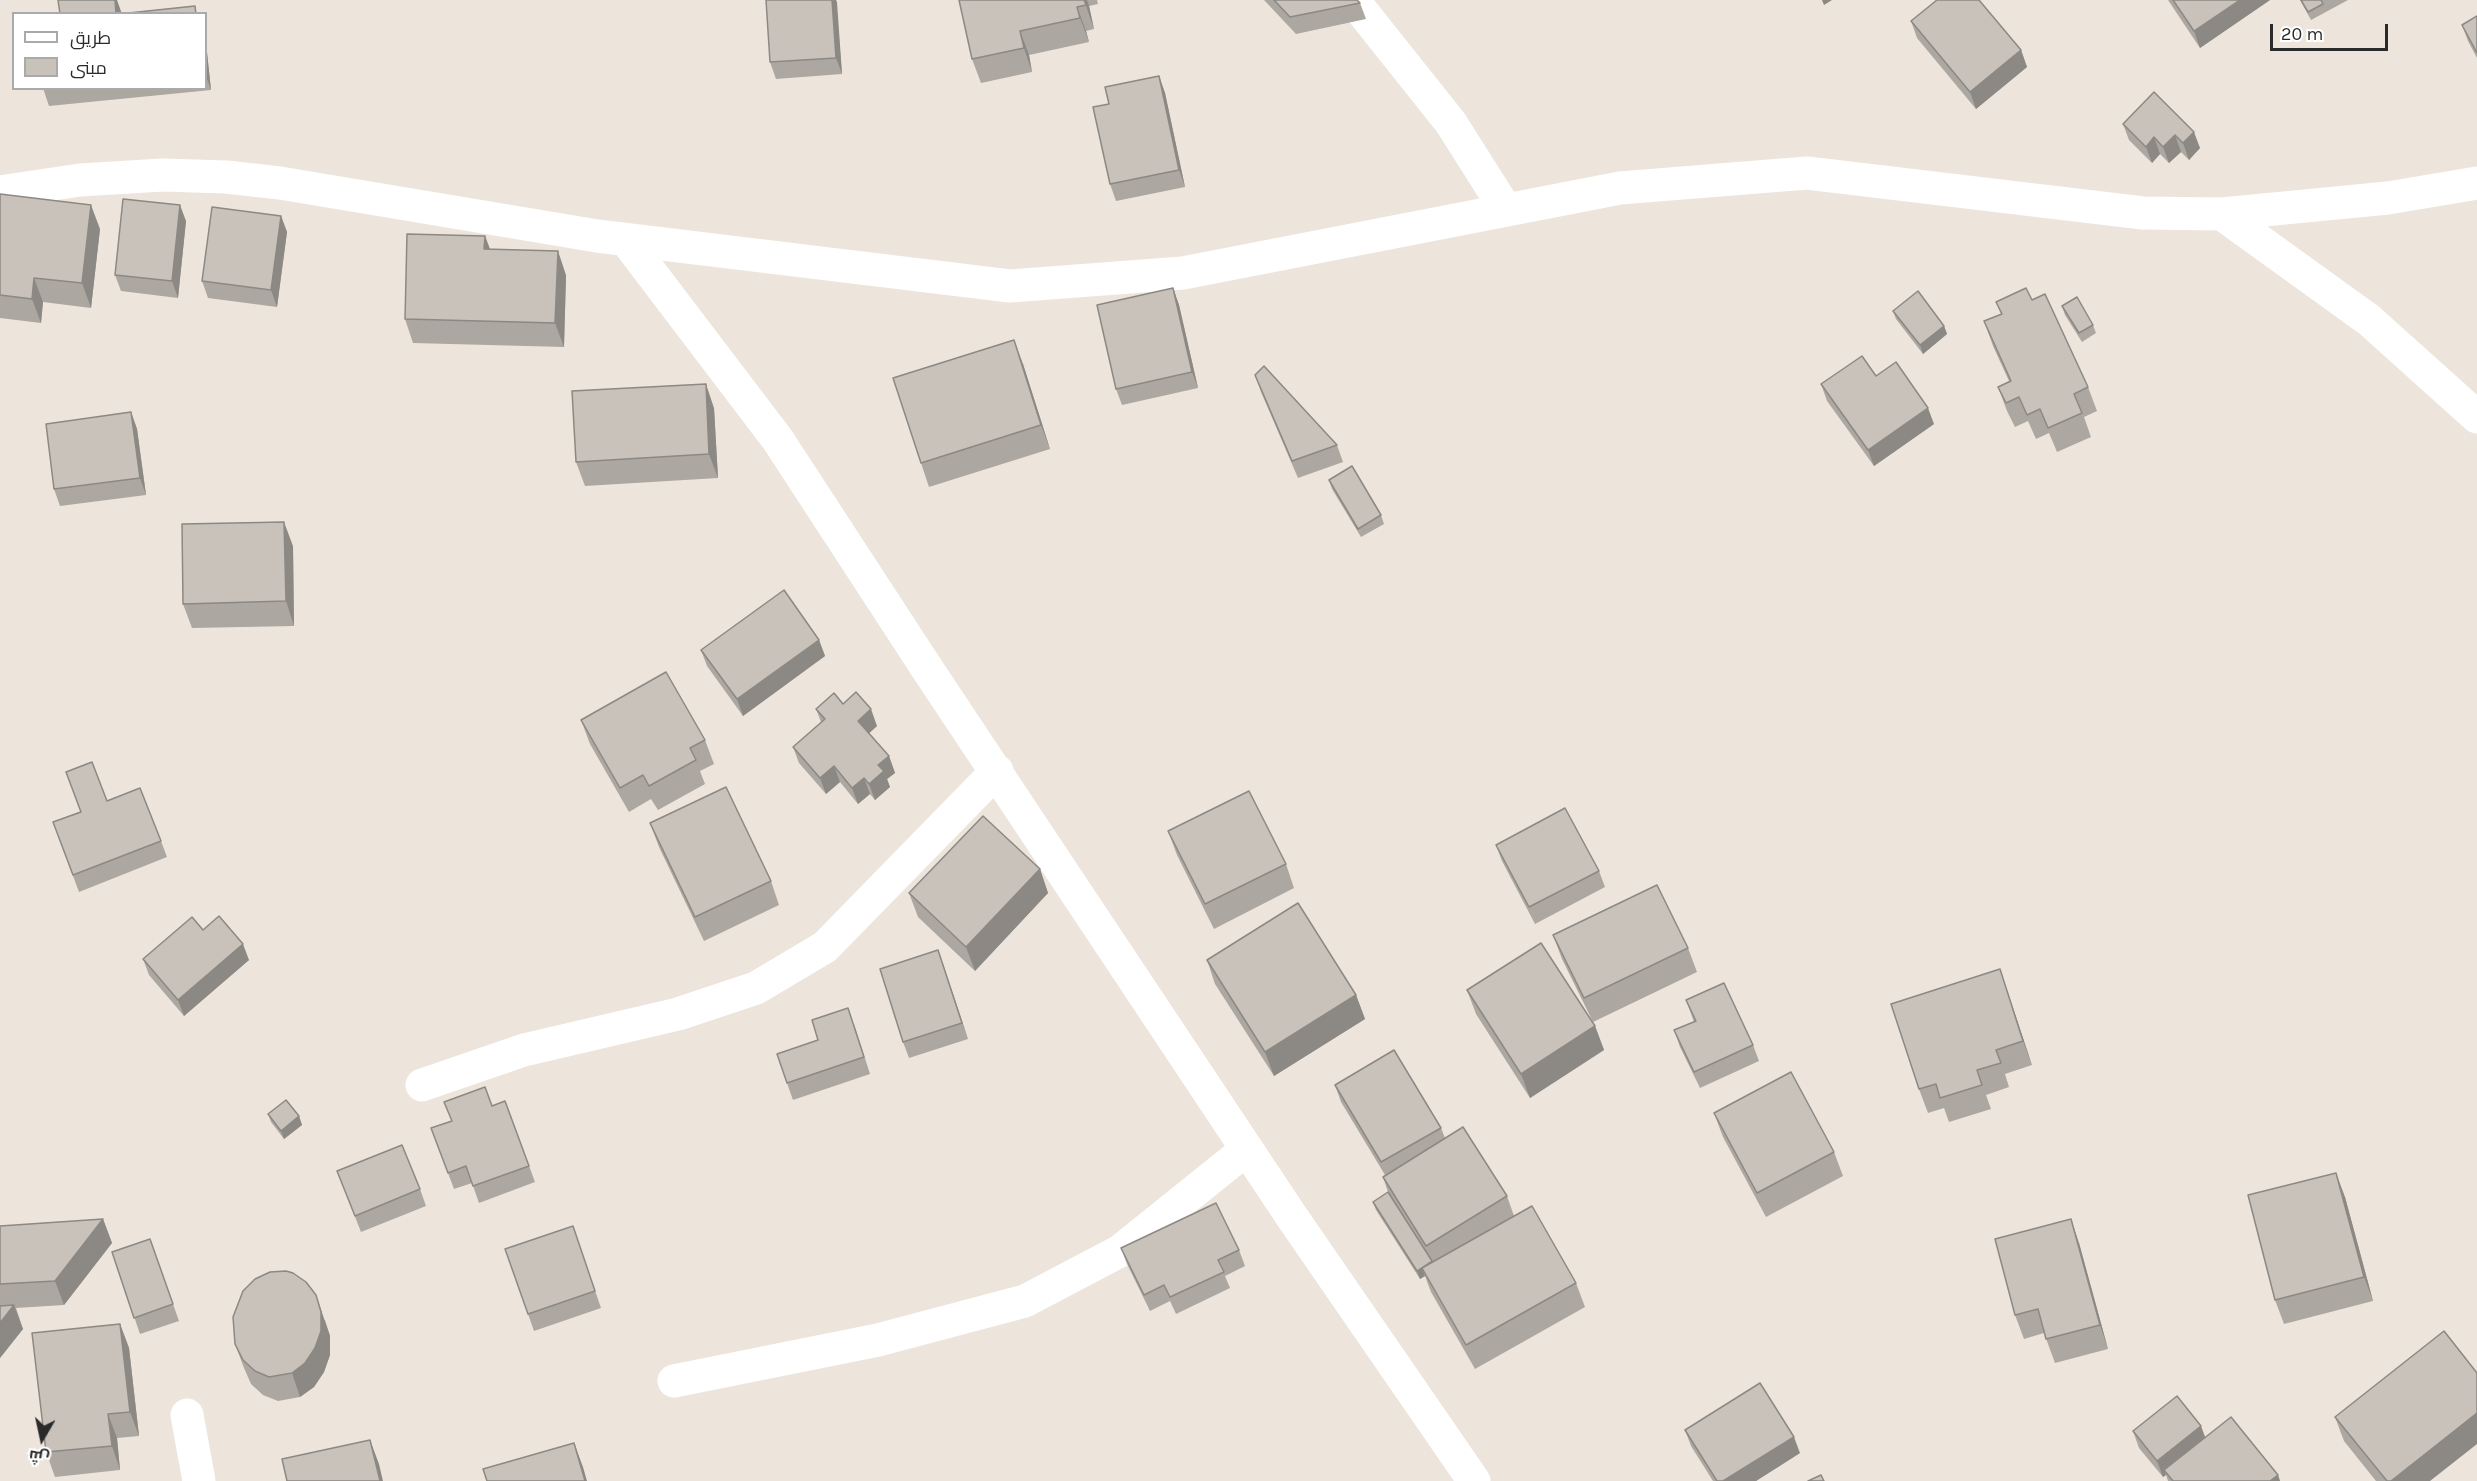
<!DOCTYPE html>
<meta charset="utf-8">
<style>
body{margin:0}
#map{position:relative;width:2477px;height:1481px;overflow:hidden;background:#ede5db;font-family:Karla,Cairo,sans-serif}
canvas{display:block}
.legend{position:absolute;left:12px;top:12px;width:195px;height:78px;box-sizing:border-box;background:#fff;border:2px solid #aaa;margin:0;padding:8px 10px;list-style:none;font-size:18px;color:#2a2a2a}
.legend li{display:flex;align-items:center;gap:12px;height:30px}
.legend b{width:30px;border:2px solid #aaa}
.north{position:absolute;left:12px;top:1409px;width:60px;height:60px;-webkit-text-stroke:4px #fff;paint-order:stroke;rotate:189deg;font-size:16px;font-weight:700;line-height:24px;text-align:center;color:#2a2a2a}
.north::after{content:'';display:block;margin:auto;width:21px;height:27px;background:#2a2a2a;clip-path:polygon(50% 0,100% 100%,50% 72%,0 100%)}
.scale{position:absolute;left:2270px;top:24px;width:118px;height:27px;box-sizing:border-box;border:3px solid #2a2a2a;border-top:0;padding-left:8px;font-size:18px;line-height:21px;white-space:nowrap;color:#2a2a2a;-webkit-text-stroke:4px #fff;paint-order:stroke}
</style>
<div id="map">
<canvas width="2477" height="1481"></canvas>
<ul class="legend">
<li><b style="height:8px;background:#fff"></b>طريق</li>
<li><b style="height:16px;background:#c8c2bb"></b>مبنى</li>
</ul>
<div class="north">ش</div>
<div class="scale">20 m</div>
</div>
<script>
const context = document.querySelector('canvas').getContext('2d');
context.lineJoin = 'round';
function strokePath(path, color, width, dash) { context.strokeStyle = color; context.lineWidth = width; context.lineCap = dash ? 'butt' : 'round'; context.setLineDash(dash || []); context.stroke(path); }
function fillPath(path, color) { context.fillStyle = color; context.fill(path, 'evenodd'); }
strokePath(new Path2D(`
 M1353,0L1451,123L1506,210
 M0,192L80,180L163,175L226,177L280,183L597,236L1010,286L1183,273L1620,188L1807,173L2143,213L2222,214L2388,198L2477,183
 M2222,214L2369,320L2477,417
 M626,240L778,440L928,670L1292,1217L1474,1481
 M422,1085L524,1050L678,1014L756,988L825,947L997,771
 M674,1381L878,1340L1025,1301L1120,1251L1247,1149
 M187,1415L199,1481`), '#fff', 33);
fillPath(new Path2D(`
 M766,0H836L842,74L776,79L770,62Z
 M959,0H1097L1098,4L1089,6L1094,29L1086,31L1089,42L1029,55L1032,72L981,83L972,59Z
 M1264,0H1357L1360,3L1366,19L1296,34Z
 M2168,0H2270L2200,48Z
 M2300,0H2348L2311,20Z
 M2477,16V58L2468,41L2462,25Z
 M1911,21L2021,50L2027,67L1976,109L1917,38Z
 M206,43L211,90L49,106L43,88H206Z
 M1159,76L1165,93L1185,187L1116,201L1110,184L1109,104Z
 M2154,92L2200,148L2189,160L2181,152L2169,163L2160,154L2152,163L2129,140L2123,124Z
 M0,194L100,229L91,308L43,302L41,323L0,318Z
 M281,216L287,232L277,307L208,298L202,281Z
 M186,221L178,298L121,291L115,275Z
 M485,236L490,249L566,275L564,347L413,343L405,319Z
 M1173,288L1179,305L1198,388L1122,405L1116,389Z
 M2032,300L2088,387L2097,411L2084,417L2091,437L2057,452L2049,433L2036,439L2028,421L2015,427L2007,411L1998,387L2009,381L1993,346L1984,321L2001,314L1996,302Z
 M2062,306L2093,325L2096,333L2082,342L2065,315Z
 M1893,311L1944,326L1947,334L1923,354L1896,319Z
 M1023,364L1050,449L929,487L921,463Z
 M1255,375L1337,445L1343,462L1298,478L1261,392Z
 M1876,376L1934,424L1874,466L1827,401L1821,384Z
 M714,408L718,478L585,486L576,462Z
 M131,412L137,429L146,495L60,506L54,489Z
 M1329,480L1381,515L1384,524L1361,537L1332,489Z
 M293,546L294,626L192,628L183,604Z
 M819,640L825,656L743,716L707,666L701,650Z
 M843,704L877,726L869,733L889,756L895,773L887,779L890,787L875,800L870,794L858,804L840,782L826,794L799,763L793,747L821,722L816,709Z
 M581,720L705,740L714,764L700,771L705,784L658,810L651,799L629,812L590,744Z
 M107,801L161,841L167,857L79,892L53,822Z
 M650,823L771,881L779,905L704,941L659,847Z
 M1168,831L1286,864L1294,888L1214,929L1177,855Z
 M1496,845L1599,871L1605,887L1535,924L1502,861Z
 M1040,869L1048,893L975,971L918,917L909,893Z
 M203,930L249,960L184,1016L149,975L143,959Z
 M1553,935L1688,948L1697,972L1593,1022L1562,959Z
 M938,950L968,1039L909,1058L903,1042Z
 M1207,960L1356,995L1365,1019L1274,1076L1215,984Z
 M2000,969L2032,1065L2005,1074L2009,1087L1986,1095L1991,1109L1949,1122L1944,1108L1928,1113L1919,1089Z
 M1467,990L1595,1026L1604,1050L1530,1098L1476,1014Z
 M1686,1000L1753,1045L1759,1061L1700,1088L1680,1047L1674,1030L1694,1022Z
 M854,1024L870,1074L793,1100L787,1083Z
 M1335,1085L1441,1128L1445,1138L1507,1196L1514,1216L1576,1283L1585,1307L1475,1369L1431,1292L1425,1276L1420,1279L1376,1210L1373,1202L1388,1192L1383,1177L1385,1175L1341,1102Z
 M505,1101L535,1182L479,1203L472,1183L454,1189L431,1128Z
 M1714,1113L1834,1152L1843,1176L1766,1217L1723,1137Z
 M268,1114L299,1116L302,1125L284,1139L271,1122Z
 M337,1171L420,1189L426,1206L361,1232Z
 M2345,1197L2373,1301L2284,1324L2275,1300Z
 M103,1219L112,1243L64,1305L16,1308L23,1329L0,1358V1226Z
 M573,1226L601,1308L534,1331L505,1249Z
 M150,1239L179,1321L140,1334L112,1252Z
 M2079,1243L2108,1349L2055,1363L2044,1333L2024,1339L2015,1315Z
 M1121,1248L1239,1250L1245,1266L1225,1276L1230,1288L1176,1314L1170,1301L1150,1311L1127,1264Z
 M325,1320L330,1336V1355L324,1372L314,1387L300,1397L278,1401L263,1395L251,1384L244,1368L235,1344Z
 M120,1324L129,1348L139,1436L117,1438L120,1470L55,1477L46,1452Z
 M2335,1417L2430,1481H2376L2344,1441Z
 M1685,1430L1800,1453L1756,1481H1713L1691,1446Z
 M2133,1431L2205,1438L2278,1475L2280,1481H2168L2166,1475L2163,1477L2139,1448Z`), '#aca7a1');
fillPath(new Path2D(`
 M115,0H117L122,14H116Z
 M832,0H836L837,2L842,74L836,58Z
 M1084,0H1087L1089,6L1094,29Z
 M1822,0H1832L1824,5Z
 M2240,0H2270L2200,48L2194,31Z
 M1077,7L1086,31L1089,42L1080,18Z
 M1020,31L1029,55L1032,72L1024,48Z
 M206,43L211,90L206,76Z
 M2021,50L2027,67L1976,109L1970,92Z
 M1159,76L1165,93L1185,187L1179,170Z
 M2194,132L2200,148L2189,160L2183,143Z
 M2175,135L2181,152L2169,163L2163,147Z
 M2154,137L2160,154L2152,163L2146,147Z
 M91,205L100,229L91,308L82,283Z
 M180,205L186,221L178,298L172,281Z
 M281,216L287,232L277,307L271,290Z
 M485,236L494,260L484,249Z
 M558,251L566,275L564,347L555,323Z
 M34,278L43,302L41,323L32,299Z
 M1173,288L1179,305L1198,388L1192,372Z
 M1944,326L1947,334L1923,354L1920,345Z
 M1014,340L1023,364L1050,449L1041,425Z
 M706,384L714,408L718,478L709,454Z
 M1928,408L1934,424L1874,466L1868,450Z
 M131,412L137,429L146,495L140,478Z
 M284,522L293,546L294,626L286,601Z
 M819,640L825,656L743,716L737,699Z
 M871,709L877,726L864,738L858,721Z
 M889,756L895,773L887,779L890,787L875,800L869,784L878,765Z
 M834,766L840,782L826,794L820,778Z
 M864,778L870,794L858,804L852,788Z
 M1040,869L1048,893L975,971L966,947Z
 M243,944L249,960L184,1016L178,1000Z
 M938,950L944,967L968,1039L962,1023Z
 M2000,969L2032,1065L2023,1041Z
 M1356,995L1365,1019L1274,1076L1265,1052Z
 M1595,1026L1604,1050L1530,1098L1521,1074Z
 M299,1116L302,1125L284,1139L281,1131Z
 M2336,1173L2345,1197L2373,1301L2364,1277Z
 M103,1219L112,1243L64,1305L55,1281Z
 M2071,1219L2079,1243L2108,1349L2100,1325Z
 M1432,1261L1435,1270L1422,1268L1425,1276L1420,1279L1417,1271Z
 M316,1295L330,1336V1355L324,1372L314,1387L300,1397L292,1373Z
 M14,1305L23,1329L0,1358V1323Z
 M120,1324L129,1348L139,1436L130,1412Z
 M2477,1413V1444L2430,1481H2391Z
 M108,1414L117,1438L120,1470L112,1446Z
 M2201,1426L2207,1442L2164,1470L2166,1475L2163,1477L2157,1461Z
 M1794,1437L1800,1453L1756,1481H1723Z
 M370,1440L379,1464L383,1481H380Z
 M574,1443L583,1467L587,1481H585Z
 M2278,1475L2280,1481H2270Z`), '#8c8883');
const building = new Path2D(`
 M58,0H115L116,14H60Z
 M766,0H832L836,58L770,62Z
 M959,0H1084L1086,5L1077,7L1080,18L1020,31L1024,48L972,59Z
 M1274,0H1357L1360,3L1290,17Z
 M1937,0H1979L2021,50L1970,92L1911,21Z
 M2173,0H2240L2194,31Z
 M2301,0H2321L2323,4L2308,12Z
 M195,6L196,14H119Z
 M2477,16V53L2462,25Z
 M1159,76L1179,170L1110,184L1093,107L1109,104L1105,87Z
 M2154,92L2194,132L2183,143L2175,135L2163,147L2154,137L2146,147L2123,124Z
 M0,194L91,205L82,283L34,278L32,299L0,295Z
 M123,199L180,205L172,281L115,275Z
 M212,207L281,216L271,290L202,281Z
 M407,234L485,236L484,249L558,251L555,323L405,319Z
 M1173,288L1192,372L1116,389L1097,305Z
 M2026,288L2032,300L2045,294L2088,387L2074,394L2082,413L2048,428L2040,409L2027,415L2019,397L2006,403L1998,387L2011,381L1984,321L2002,314L1996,302Z
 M1918,291L1944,326L1920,345L1893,311Z
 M2077,297L2093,325L2079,333L2062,306Z
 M1014,340L1041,425L921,463L893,378Z
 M1862,356L1876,376L1896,362L1928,408L1868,450L1821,384Z
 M1264,366L1337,445L1292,461L1255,375Z
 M706,384L709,454L576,462L572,391Z
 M131,412L140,478L54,489L46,424Z
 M1352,466L1381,515L1358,529L1329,480Z
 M284,522L286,601L183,604L182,524Z
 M784,590L819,640L737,699L701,650Z
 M666,672L705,740L690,748L696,760L649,786L643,775L620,788L581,720Z
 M856,692L871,709L858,721L889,756L878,765L884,771L869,784L864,778L852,788L834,766L820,778L793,747L825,719L816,709L834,693L843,704Z
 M92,762L107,801L140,788L161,841L73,875L53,822L81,812L66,772Z
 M726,787L771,881L695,917L650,823Z
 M1249,791L1286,864L1205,904L1168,831Z
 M1565,808L1599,871L1529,907L1496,845Z
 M983,816L1040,869L966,947L909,893Z
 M1657,885L1688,948L1584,998L1553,935Z
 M1298,903L1356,995L1265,1052L1207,960Z
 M219,916L243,944L178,1000L143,959L192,917L203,930Z
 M1541,943L1595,1026L1521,1074L1467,990Z
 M938,950L962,1023L903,1042L880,969Z
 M2000,969L2023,1041L1996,1050L2001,1063L1977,1070L1982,1085L1940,1098L1936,1084L1919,1089L1891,1004Z
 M1724,983L1753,1045L1694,1072L1674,1030L1696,1021L1686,1000Z
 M848,1008L864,1057L787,1083L777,1054L818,1040L812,1020Z
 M1394,1050L1441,1128L1381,1162L1335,1085Z
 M1791,1072L1834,1152L1757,1193L1714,1113Z
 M485,1087L492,1106L505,1101L529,1166L473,1186L466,1166L448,1173L431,1128L452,1121L444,1102Z
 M286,1100L299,1116L281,1131L268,1114Z
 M1463,1127L1507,1196L1426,1246L1383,1177Z
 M402,1145L420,1189L355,1216L337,1171Z
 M2336,1173L2364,1277L2275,1300L2248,1195Z
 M1388,1192L1432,1261L1417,1271L1373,1202Z
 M1216,1203L1239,1250L1218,1260L1224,1272L1170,1297L1164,1285L1144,1295L1121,1248Z
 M1532,1206L1576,1283L1466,1345L1422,1268Z
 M103,1219L55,1281L0,1284V1226Z
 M2071,1219L2100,1325L2046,1339L2038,1309L2015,1315L1995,1239Z
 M573,1226L595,1291L528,1314L505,1249Z
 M150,1239L173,1304L134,1318L112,1252Z
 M286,1271L293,1273L306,1282L316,1295L321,1312V1331L315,1348L305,1363L292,1373L269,1377L255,1371L243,1360L235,1344L233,1317L243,1291L255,1279L270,1272Z
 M14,1305L0,1323V1306Z
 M120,1324L130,1412L108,1414L112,1446L46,1452L32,1333Z
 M2444,1331L2477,1373V1413L2391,1481H2387L2335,1417Z
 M1760,1383L1794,1437L1723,1481H1717L1685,1430Z
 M2177,1396L2201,1426L2157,1461L2133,1431Z
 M2231,1417L2278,1475L2270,1481H2173L2164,1470Z
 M370,1440L380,1481H287L282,1459Z
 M574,1443L585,1481H487L483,1469Z
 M1821,1475L1824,1481H1808Z`);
fillPath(building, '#c8c2bb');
strokePath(building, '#8c8883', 1.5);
</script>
